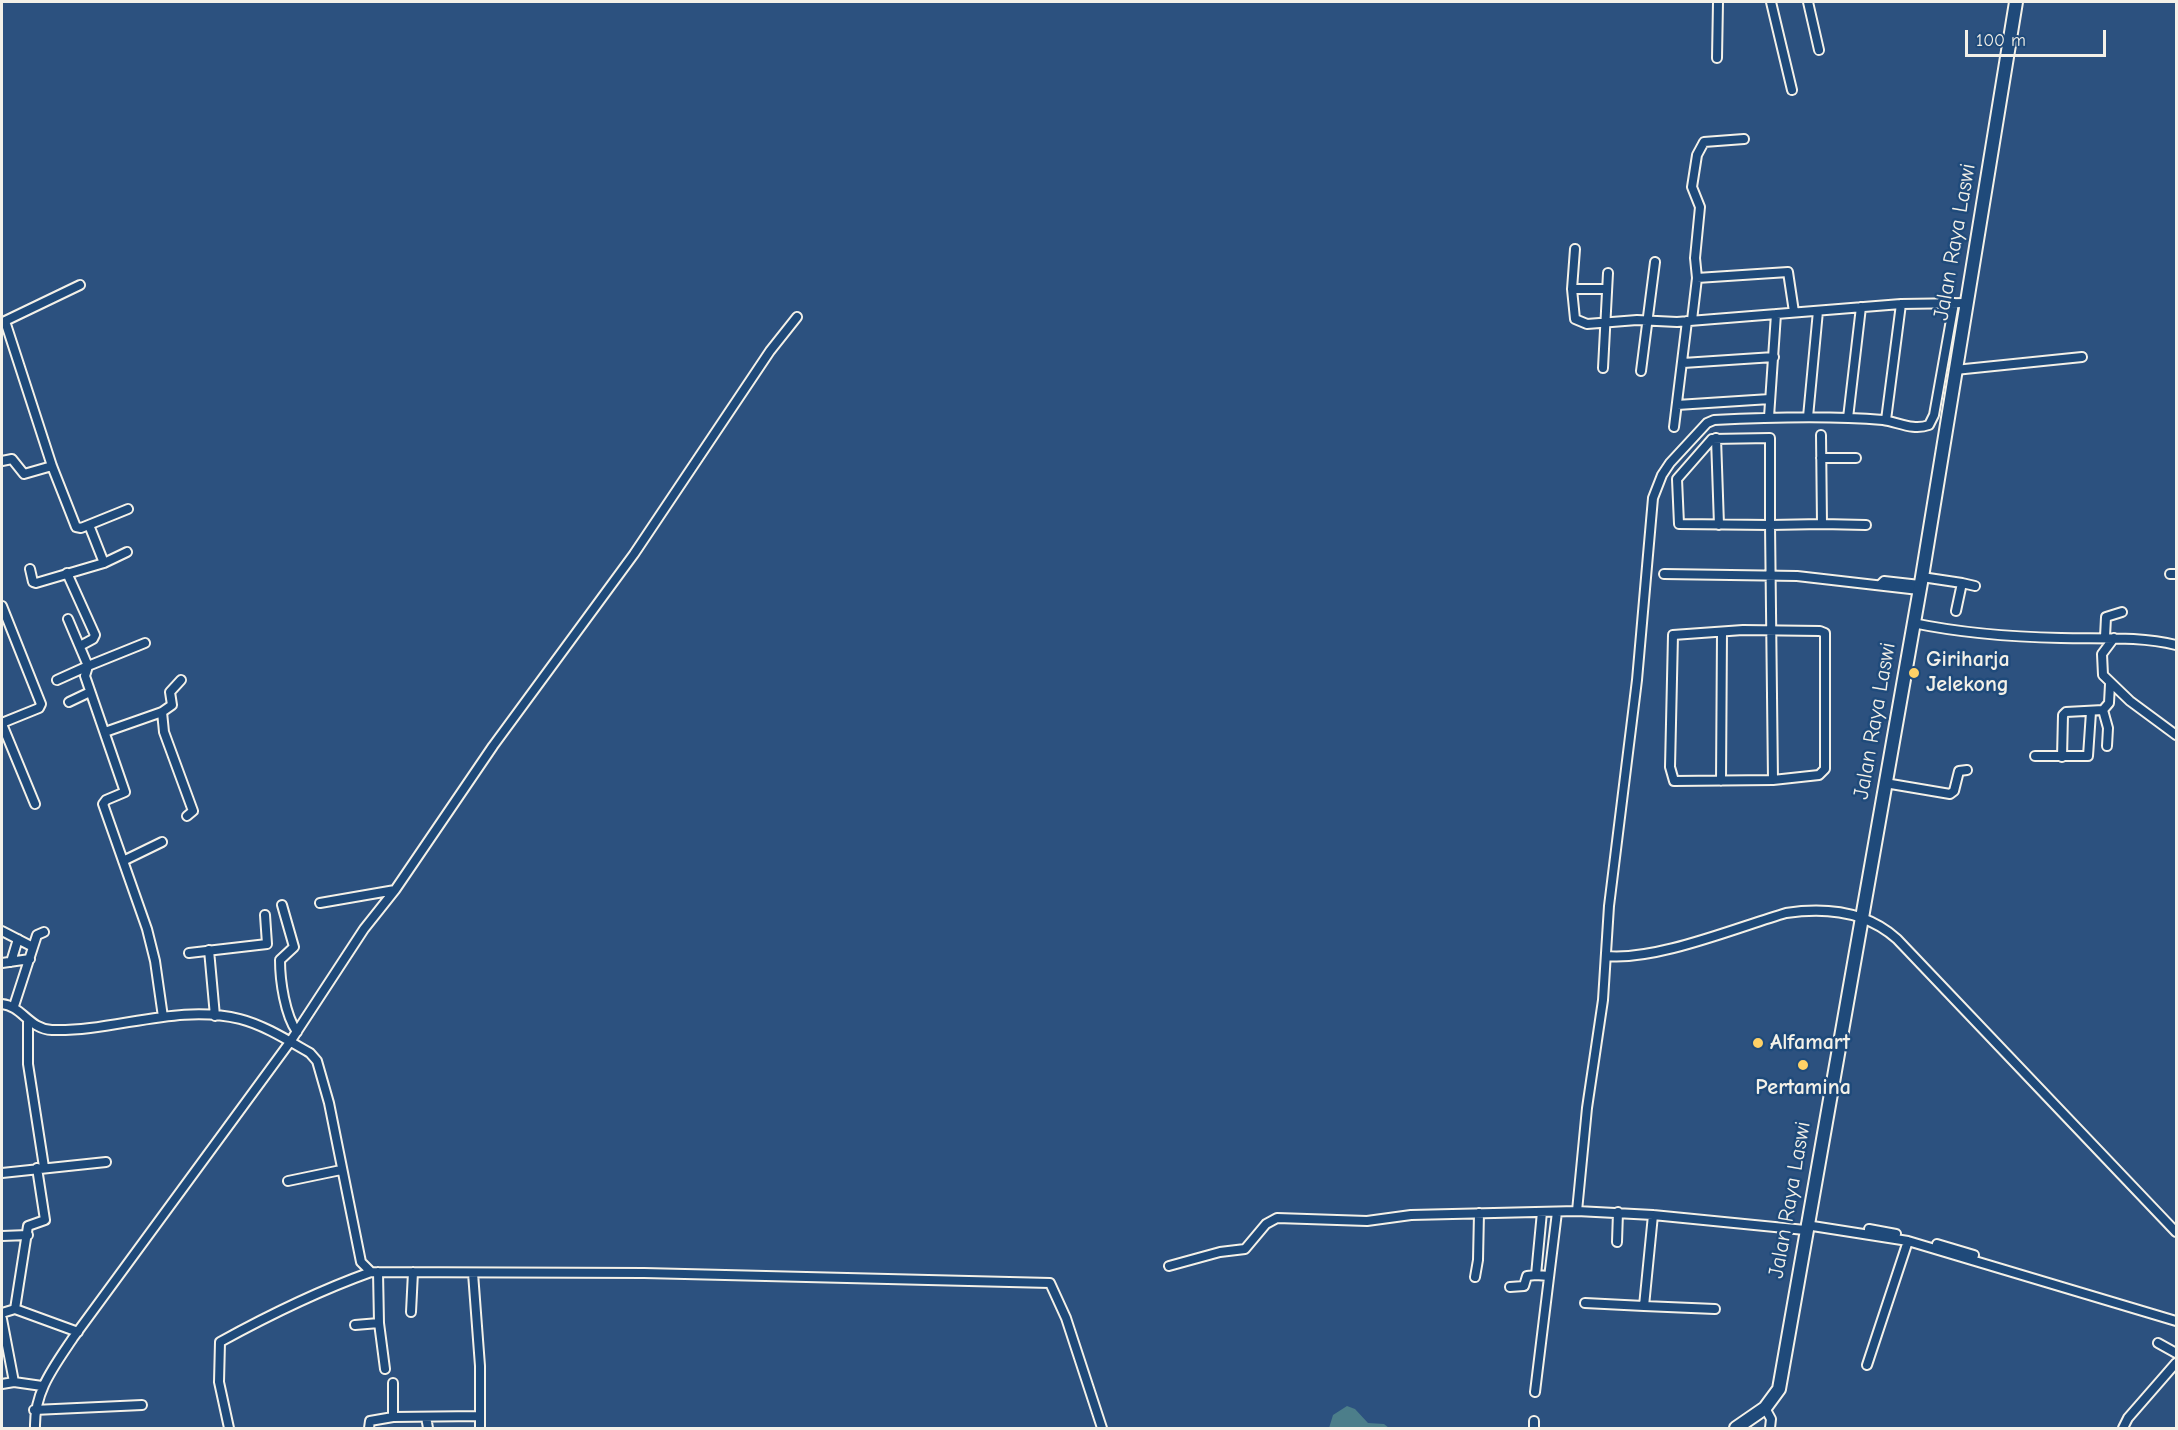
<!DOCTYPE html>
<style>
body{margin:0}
#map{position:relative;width:2178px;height:1430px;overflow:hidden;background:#2c517f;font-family:"Comic Neue",sans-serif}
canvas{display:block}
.frame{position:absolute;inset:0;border:3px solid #f4f1e8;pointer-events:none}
.scale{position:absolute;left:1965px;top:30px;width:141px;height:27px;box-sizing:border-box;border:3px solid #f4f1e8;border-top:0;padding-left:8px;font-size:18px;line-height:21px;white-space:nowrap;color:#f4f1e8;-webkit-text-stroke:4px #1f4a7a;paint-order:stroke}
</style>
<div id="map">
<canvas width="2178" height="1430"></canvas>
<div class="frame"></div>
<div class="scale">100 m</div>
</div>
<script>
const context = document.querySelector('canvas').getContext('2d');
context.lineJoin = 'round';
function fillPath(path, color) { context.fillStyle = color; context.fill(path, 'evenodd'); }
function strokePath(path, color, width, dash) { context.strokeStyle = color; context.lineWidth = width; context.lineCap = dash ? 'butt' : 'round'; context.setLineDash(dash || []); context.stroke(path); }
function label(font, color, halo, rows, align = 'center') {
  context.font = font + ' "Comic Neue",sans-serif'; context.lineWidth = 5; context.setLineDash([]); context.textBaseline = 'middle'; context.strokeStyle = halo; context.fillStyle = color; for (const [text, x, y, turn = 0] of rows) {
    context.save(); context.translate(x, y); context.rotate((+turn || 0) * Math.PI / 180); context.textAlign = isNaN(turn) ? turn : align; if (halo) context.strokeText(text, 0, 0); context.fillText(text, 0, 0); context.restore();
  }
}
fillPath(new Path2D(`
 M1347,1406L1355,1409L1368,1423L1384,1424L1389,1428H1329L1333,1415Z`), '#4c7e8a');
const minor = new Path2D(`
 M1771,2L1792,90
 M1808,2L1819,50
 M1717,58L1718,2
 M1575,249L1572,289H1607
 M1697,278L1695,258L1700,207L1692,187L1697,155L1704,142L1744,139
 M1572,289L1575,319L1587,324L1637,320L1677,322L1901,304L1966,303
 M1692,320L1697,278L1788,272L1794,312
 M5,321L52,466L76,527L81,528L128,509
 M3,322L80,285
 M1683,363L1774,357
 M1603,368L1608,273
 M1955,370L2082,357
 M1641,371L1655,262
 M1677,405L1770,399
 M1769,417L1776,314
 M1808,417L1818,311
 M1848,418L1861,307
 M1886,420L1901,304
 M1674,427L1687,321
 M1716,438L1719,525
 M1821,458H1856
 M2,461L12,459L24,474L52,466
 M1822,524L1866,525
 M89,525L104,563
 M30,569L33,582L36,583L104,563L127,552
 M67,573L95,635L93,639L80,646
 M1664,574L1797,576L1919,590
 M2170,574H2176
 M1922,577L1962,583L1956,611
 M1962,583L1975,586
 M1881,584L1884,581L1920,585
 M2,606L41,704L39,708L2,723
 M1913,623C1961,633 2012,637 2061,638C2099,639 2139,636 2176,645
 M1743,630L1820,631L1825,633V769L1819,775L1773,780L1674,781L1670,767L1673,635Z
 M2105,637L2106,617L2122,612
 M2114,638L2102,654L2103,675L2130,701L2176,735
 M145,643L88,666L85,676L125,792L106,800L103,804L147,929L155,961L163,1017
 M57,680L88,666L68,619
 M69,702L90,692
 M2103,710L2108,728L2107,746
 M162,712L164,732L193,811L187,816
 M2,724L35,804
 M105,732L162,712L172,705L170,692L181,680
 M2035,756H2088L2091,712
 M2062,757L2063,715L2066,712L2103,710L2109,703L2110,684
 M1773,780L1770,525L1679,524L1677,479L1712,439L1770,438V525L1822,524L1821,435
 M1721,781L1722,632
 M1885,783L1950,794L1954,791L1959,771L1967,770
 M123,861L162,842
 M320,903L395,890L493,746L634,554L770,351L797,317
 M282,905L294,947L280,960C280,981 285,1015 297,1032
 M2,931L33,947
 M209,950L215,1016
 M189,953L267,944L265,915
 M1606,956C1656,961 1735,928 1786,913C1826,907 1866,911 1897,939L2176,1232
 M11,962L18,939
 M2,963L30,959
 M2,1004C22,1006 29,1029 52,1030C114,1032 178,1003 240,1019C264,1025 289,1041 310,1053L317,1061L329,1103L361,1262L371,1272L644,1273L1050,1283L1066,1318L1102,1428
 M14,1006L37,935L44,932
 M28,1022V1064L44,1167
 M2,1173L106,1162
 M288,1181L341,1170
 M1577,1211L1587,1108L1603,1000L1609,906L1637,680L1653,498L1662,475L1670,463L1707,423L1714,420C1770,417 1827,415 1883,420C1898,422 1913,431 1929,425L1934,415L1954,303
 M1542,1212L1536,1275L1549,1276
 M1653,1215L1644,1306L1715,1309
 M1806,1225L1908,1241L2176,1321
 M1869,1229L1896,1234
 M2,1236L28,1235
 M1617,1242L1618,1212
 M1937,1244L1974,1255
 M1169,1266L1220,1252L1245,1249L1266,1224L1277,1218L1367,1221L1411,1215L1577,1211L1653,1215L1805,1230
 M378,1272L379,1323L385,1369
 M473,1273L480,1366V1428
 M1475,1277L1478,1260L1479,1213
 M1510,1287L1524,1286L1527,1276L1536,1275
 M1585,1303L1644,1306
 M15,1309L28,1226L45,1220L37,1168
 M411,1312L413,1272
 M2,1313L15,1309L78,1332
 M2,1319L14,1382
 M355,1325L379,1323
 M2158,1343L2176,1353
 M1867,1365L1908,1241
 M2,1384L14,1382L42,1386
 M1535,1392L1557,1212
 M1765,1408L1771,1419L1770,1428
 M34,1410L142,1405
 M393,1417V1383
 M426,1417L428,1428
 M35,1428C34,1392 53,1368 73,1338L290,1042L364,929L395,890
 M229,1428L219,1382L220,1342C269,1315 318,1291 371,1272
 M369,1428L370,1421L393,1417L480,1416
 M1534,1428V1421
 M2123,1428L2128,1418L2176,1363`);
const primary = new Path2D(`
 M1736,1428L1765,1408L1779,1389L1922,577L2016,2`);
strokePath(minor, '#f4f1e8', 12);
strokePath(primary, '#f4f1e8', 16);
strokePath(minor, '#1f4a7a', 8);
strokePath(primary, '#1f4a7a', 12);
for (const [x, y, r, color] of [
 [1914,673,6,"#ffd166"],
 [1758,1043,6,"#ffd166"],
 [1803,1065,6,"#ffd166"]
]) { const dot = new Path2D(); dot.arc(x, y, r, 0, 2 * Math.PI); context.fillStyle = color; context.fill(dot); strokePath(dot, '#1f4a7a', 2); }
label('22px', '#f4f1e8', '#1f4a7a', [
 ["Jalan Raya Laswi",1955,242,-80],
 ["Jalan Raya Laswi",1875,721,-80],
 ["Jalan Raya Laswi",1790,1200,-80]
]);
label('bold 22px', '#f4f1e8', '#1f4a7a', [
 ["Giriharja",1926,660],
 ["Jelekong",1926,685],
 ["Alfamart",1770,1043],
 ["Pertamina",1803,1088,"center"]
], 'left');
</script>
